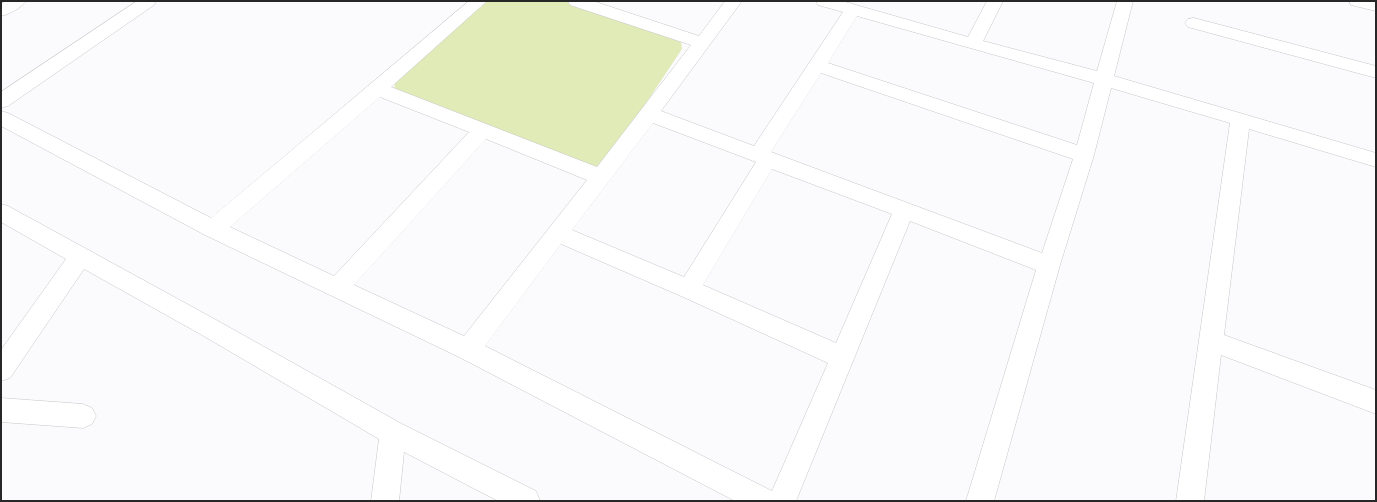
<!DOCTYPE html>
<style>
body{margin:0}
#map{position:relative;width:1377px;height:502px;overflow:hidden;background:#fbfbfe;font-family:"Source Sans 3",sans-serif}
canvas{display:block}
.frame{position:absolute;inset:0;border:2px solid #272728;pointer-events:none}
</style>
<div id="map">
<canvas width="1377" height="502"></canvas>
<div class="frame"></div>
</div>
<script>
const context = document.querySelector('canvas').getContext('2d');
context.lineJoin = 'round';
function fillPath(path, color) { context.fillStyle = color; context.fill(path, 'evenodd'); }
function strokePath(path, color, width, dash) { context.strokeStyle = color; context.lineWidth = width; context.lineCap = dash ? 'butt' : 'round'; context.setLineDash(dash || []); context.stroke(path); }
fillPath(new Path2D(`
 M488,1H565L681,42L682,49L605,165L587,167L394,89L396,78Z`), '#e1ebb8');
const minor = new Path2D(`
 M6,1H26C21,8 10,14 1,16V4Z
 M137,1H156L154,5L8,106L1,108V92Z
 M469,1H487L391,87L597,167L691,45L570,5L568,1H593L699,36L725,1H742L661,111L754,146L843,12L818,5L816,1H842L968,37L987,1H1003L983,41L1097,71L1117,1H1133L1114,76L1376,153V167L1249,129L1224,335L1376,390V414L1221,355L1204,501H1176L1230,123L1111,88L1094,155L1060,265L994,501H966L1036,270L910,221L796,501H735L459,357L205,235L1,126V111L8,113L211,218ZM857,16L1094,83L1077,145L828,63ZM821,73L1073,159L1042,253L771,152ZM380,97L469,132L334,276L230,227ZM653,123L756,162L684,277L572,230ZM486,139L587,180L464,336L354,285ZM772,169L892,214L836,343L703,285ZM561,244L681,296L828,363L772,491L485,346Z
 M1349,1H1376V11L1351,5Z
 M1194,18L1376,66V78L1188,27L1185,23L1188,19Z
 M1,204L8,206L218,321L402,424L536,491L540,501H498L404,452L399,501H371L379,439L202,335L84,269L10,378L1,381V350L66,259L1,222Z
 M1,398L83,404L92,408L96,416L92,424L83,428L1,422Z`);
strokePath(minor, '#c6c6c9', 1);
fillPath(minor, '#fff');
</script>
